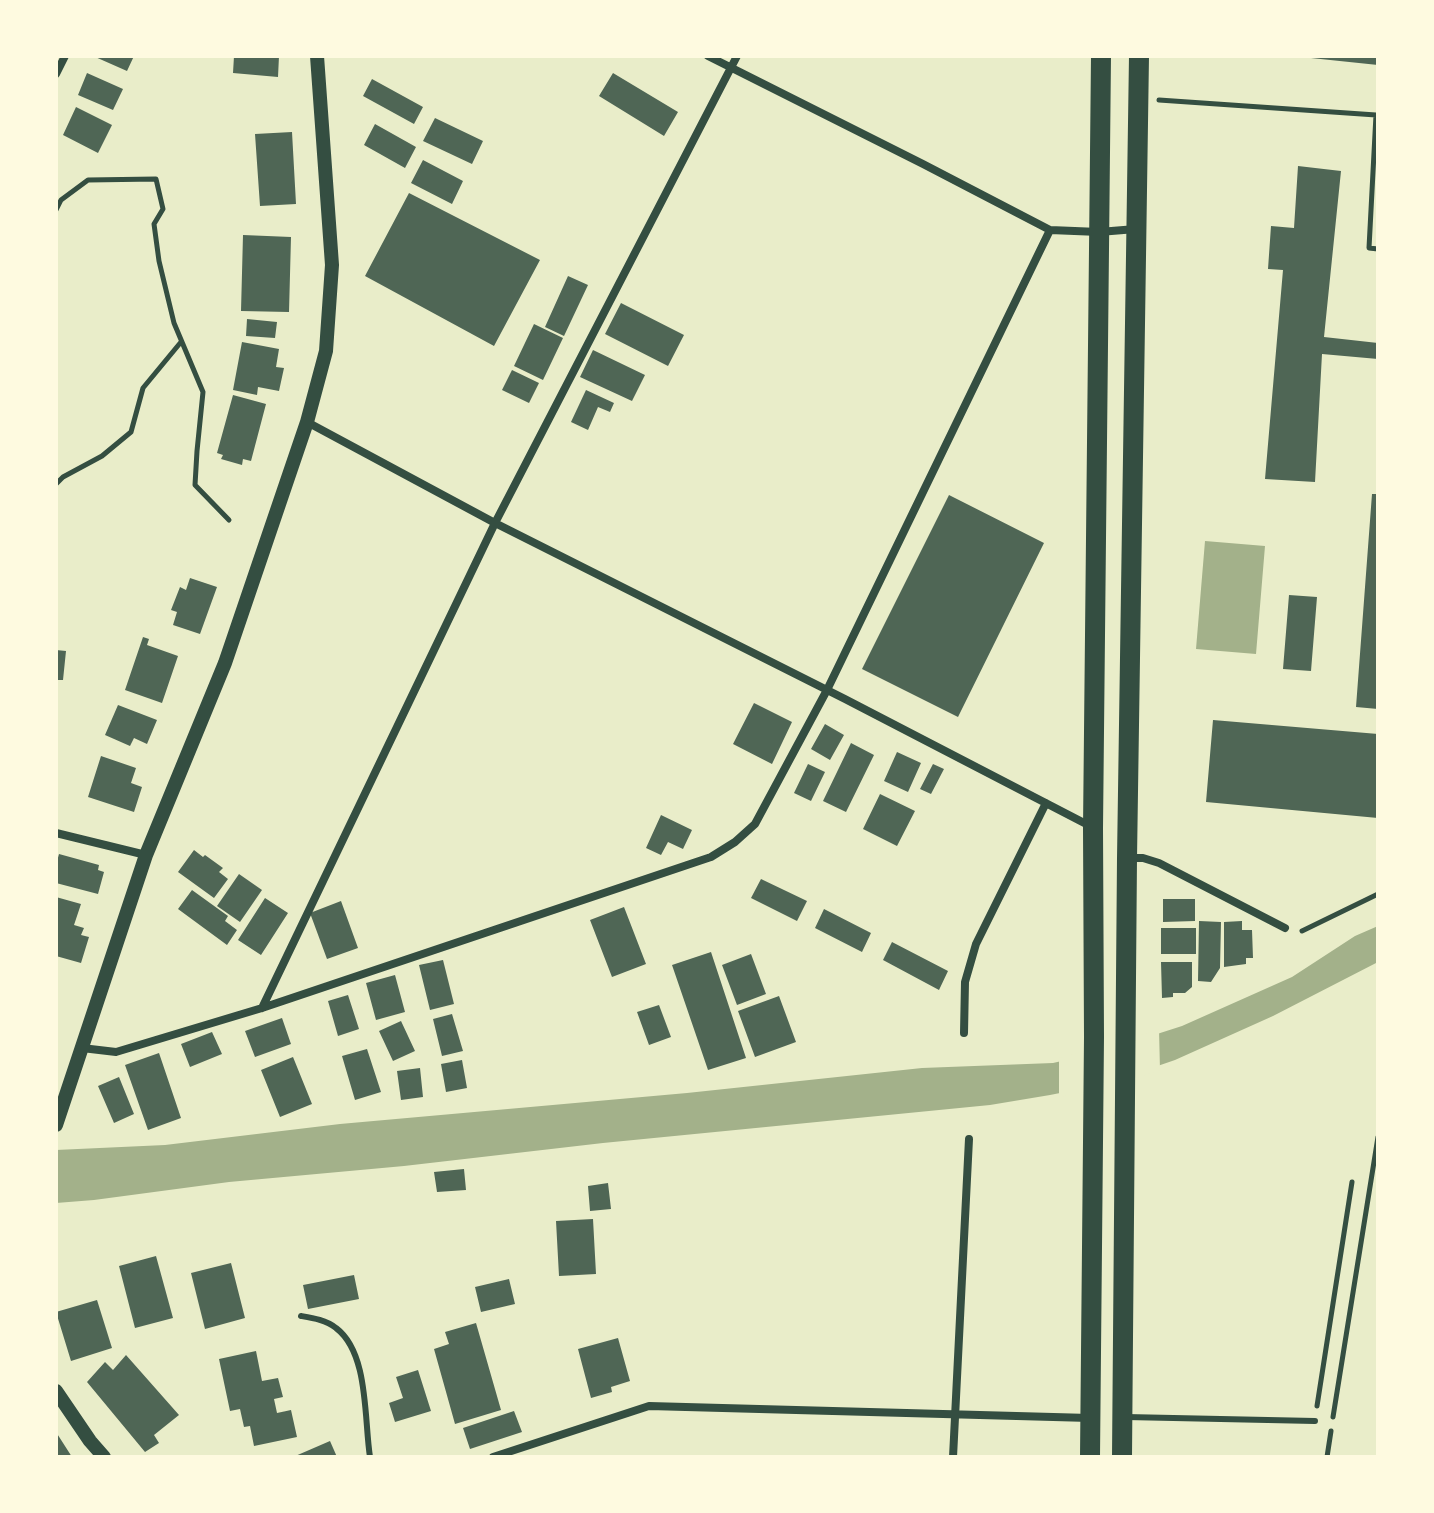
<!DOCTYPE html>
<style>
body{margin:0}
#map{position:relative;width:1434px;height:1513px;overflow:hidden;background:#e9edc9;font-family:Literata,serif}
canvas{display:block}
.frame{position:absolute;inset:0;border:58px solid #fefae0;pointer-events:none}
</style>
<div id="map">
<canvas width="1434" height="1513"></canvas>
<div class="frame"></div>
</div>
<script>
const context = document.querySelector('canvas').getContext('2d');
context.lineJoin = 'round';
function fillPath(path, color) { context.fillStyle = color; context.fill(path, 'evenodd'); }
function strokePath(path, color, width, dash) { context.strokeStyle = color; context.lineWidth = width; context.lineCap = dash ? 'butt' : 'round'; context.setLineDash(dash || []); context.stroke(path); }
fillPath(new Path2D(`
 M1205,541L1265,546L1256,654L1196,649Z
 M1378,926V962L1273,1016L1175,1060L1105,1084L1050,1095L990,1105L603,1143L404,1166L229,1182L94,1200L56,1203V1150L165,1145L340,1124L687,1093L922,1068L1053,1063L1101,1052L1182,1026L1292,977L1355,936Z`), '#a3b18a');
fillPath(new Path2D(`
 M1159,1029L1160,1070L1107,1088L1059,1097V1058L1100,1048Z`), '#e9edc9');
fillPath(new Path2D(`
 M93,56H134L127,71Z
 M234,56H279L278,77L233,73Z
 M1311,56H1378V65L1311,58Z
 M87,73L123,89L113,110L78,95Z
 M613,73L678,112L664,136L599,96Z
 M372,79L423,107L414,124L363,96Z
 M76,107L112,125L98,153L63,135Z
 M435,118L483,141L472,164L423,141Z
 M375,124L416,147L405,168L364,145Z
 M292,132L296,204L260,206L255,134Z
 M423,160L463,181L452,204L411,183Z
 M1298,166L1341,171L1324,337L1378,343V359L1322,354L1315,482L1265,479L1283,270L1268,269L1271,226L1294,228Z
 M409,193L540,260L494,346L365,276Z
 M243,235L291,237L289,312L241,311Z
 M568,276L588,285L564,336L545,327Z
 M621,303L684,335L668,366L605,334Z
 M247,319L277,322L275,338L246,336Z
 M534,324L563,338L543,380L514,366Z
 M242,342L279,349L276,367L284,368L279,391L258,387L257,395L233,390Z
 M593,350L645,375L632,401L580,377Z
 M512,370L539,383L529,403L502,390Z
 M586,390L614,403L610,412L598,407L588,430L571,422Z
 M233,395L266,404L251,461L243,459L242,465L221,459L223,455L217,453Z
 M1372,494H1378V709L1356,707Z
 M949,495L1044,543L958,717L862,669Z
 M190,578L217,587L200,634L173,625L177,612L171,610L180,587L186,590Z
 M1289,595L1317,597L1311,671L1283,669Z
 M143,637L149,639L147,645L178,656L162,703L125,690Z
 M56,650L66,651L63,680H56Z
 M754,703L792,722L772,764L733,744Z
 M118,705L157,720L147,744L134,738L130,746L105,735Z
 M1213,720L1378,734V818L1206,802Z
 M825,724L844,735L830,760L811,749Z
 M851,743L874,755L846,812L823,801Z
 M897,752L921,763L908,792L884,781Z
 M101,756L136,768L131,783L142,787L134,812L88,797Z
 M808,764L825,772L811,801L794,793Z
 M933,764L944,769L931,794L920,789Z
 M880,794L915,811L897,846L863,829Z
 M661,815L692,830L683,849L668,842L661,855L646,848Z
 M194,850L203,857L205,855L223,868L219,872L228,879L214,898L178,872Z
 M59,854L99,865L98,870L104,872L98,894L56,883V865Z
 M239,874L262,890L240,922L217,906Z
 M761,879L807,901L797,921L751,898Z
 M192,890L228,916L225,921L237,930L227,945L178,909Z
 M56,897L81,904L74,925L84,928L81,935L89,937L81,963L56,956Z
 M265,898L288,913L261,955L238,940Z
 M1163,899H1195V921L1163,922Z
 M341,901L358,948L327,959L310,913Z
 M624,907L646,964L612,977L590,920Z
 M824,909L871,933L862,952L815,928Z
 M1199,921L1221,922L1220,968L1211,982L1198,981Z
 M1242,921V930H1252L1253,958H1246V964L1224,967V922Z
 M1161,928H1196V954H1161Z
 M892,942L948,971L939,990L883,960Z
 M711,952L746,1058L708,1070L672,965Z
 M751,954L766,994L737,1005L722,965Z
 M443,960L454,1004L430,1010L419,965Z
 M1161,962H1192V987L1185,993H1173V997L1162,998Z
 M395,975L405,1012L376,1020L366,983Z
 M348,995L359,1029L338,1036L328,1001Z
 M779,996L796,1042L755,1057L738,1011Z
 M659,1005L671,1037L649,1045L637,1012Z
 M452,1014L463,1051L442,1056L433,1019Z
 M282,1018L291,1044L255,1057L245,1031Z
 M401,1021L415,1051L393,1061L379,1031Z
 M212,1032L222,1054L190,1067L181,1044Z
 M367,1049L381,1092L355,1100L342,1056Z
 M159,1053L181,1118L148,1130L125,1065Z
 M293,1057L312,1104L280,1117L261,1070Z
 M462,1060L467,1088L446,1092L441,1064Z
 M420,1068L423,1097L401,1100L397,1071Z
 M119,1077L134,1114L114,1123L98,1086Z
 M464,1169L466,1190L437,1192L434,1172Z
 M608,1183L611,1209L590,1211L588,1186Z
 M593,1219L596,1274L559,1276L556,1221Z
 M156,1256L173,1318L135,1328L119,1266Z
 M231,1263L245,1318L205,1329L191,1273Z
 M354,1275L359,1299L308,1309L303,1285Z
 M509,1279L515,1304L481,1312L475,1287Z
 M97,1300L112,1348L71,1361L56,1312Z
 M476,1323L501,1410L455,1424L434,1349L449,1344L445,1332Z
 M618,1338L630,1381L611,1387L612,1392L591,1398L578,1349Z
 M256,1351L262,1381L278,1378L283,1397L274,1399L277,1413L291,1410L297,1437L254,1446L250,1426L244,1427L240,1409L230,1411L219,1359Z
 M126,1355L179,1415L154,1435L159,1443L145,1452L87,1382L105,1362L113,1370Z
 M418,1370L431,1411L395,1422L389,1403L403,1398L396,1377Z
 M514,1411L522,1432L470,1449L463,1428Z
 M56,1432L72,1457H56Z
 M330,1441L337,1457H293Z`), '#4f6655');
strokePath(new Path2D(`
 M1159,100L1376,115L1369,248L1378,249
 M56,210L61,200L88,180L156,179L163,209L154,224L159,261L174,323L203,392L197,451L195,485L229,520
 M56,484L63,477L102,456L131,432L143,388L181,342
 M1302,931L1378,894
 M1317,1406L1352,1182
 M1333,1417L1378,1137
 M1327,1457L1331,1431`), '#344e41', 5);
strokePath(new Path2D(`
 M301,1316C313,1318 326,1320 336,1328C369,1353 364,1419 370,1457
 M1126,1417L1315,1421`), '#344e41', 6);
strokePath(new Path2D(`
 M708,56L923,164L1050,230L1099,232L1136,229
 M56,74L65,56
 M307,422L495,523L845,699L1092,827
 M56,833L146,855
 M1127,858H1143L1159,863L1285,928
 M262,1008L495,523L737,56
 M964,1033L965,982L976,944L1046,803
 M82,1048L116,1052L262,1008L711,857L735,842L755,824L827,690L1050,230
 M493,1457L649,1406L1090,1418
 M953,1457L969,1139`), '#344e41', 8);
strokePath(new Path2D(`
 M56,1125L146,855L225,663L307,422L326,351L332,265L317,56
 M56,1391L90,1441L104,1457`), '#344e41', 14);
strokePath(new Path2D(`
 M1090,1457L1094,1037L1093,828L1101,56
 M1122,1457L1127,858L1139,56`), '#344e41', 20);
</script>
